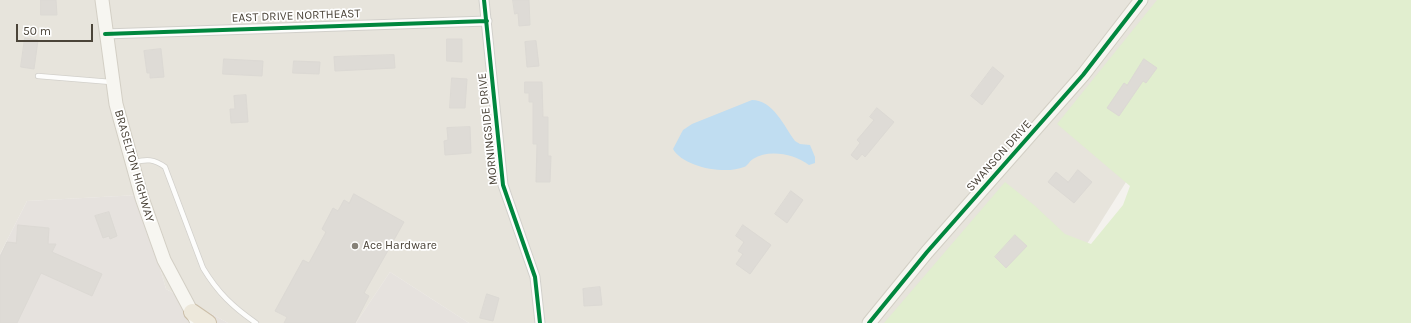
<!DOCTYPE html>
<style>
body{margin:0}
#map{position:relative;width:1411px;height:323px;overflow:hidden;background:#f4f2ee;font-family:Karla,sans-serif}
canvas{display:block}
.scale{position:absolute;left:16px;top:24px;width:77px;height:18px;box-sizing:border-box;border:2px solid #4b4439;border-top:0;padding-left:5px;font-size:12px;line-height:14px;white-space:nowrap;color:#4b4439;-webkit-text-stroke:3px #fff;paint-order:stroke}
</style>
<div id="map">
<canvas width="1411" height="323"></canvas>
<div class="scale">50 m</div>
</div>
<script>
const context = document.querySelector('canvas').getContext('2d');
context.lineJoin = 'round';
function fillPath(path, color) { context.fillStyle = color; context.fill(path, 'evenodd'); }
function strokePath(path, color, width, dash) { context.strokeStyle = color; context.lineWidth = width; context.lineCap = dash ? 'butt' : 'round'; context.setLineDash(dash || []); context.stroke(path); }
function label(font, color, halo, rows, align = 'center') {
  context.font = font + ' Karla,sans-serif'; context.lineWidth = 3.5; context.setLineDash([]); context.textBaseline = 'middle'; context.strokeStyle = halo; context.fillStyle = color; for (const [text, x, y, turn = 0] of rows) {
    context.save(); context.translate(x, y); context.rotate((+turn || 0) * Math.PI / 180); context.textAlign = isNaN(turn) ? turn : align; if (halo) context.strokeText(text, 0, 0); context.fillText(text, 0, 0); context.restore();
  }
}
fillPath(new Path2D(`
 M0,0H1241L1037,323H469L390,272L356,323H228L166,289L139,195L27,201L0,254Z`), '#e7e4dc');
fillPath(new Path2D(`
 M139,195L166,289L228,323H0V254L27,201Z
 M390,272L469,323H356Z`), '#e6e2de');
fillPath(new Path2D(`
 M1157,0H1411V323H884L1005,182L1034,205L1065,234L1091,244L1123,205L1130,186L1057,124Z`), '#e1eecf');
fillPath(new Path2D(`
 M752,100C773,100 784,126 795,141L800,144L810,145L815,157V163L809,165C794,154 769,149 753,159C749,161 748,166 744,167C725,175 683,167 673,149L683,130L692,124Z`), '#c0ddf1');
const building = new Path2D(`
 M41,0H56L57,15H41Z
 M513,0H529L530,25L519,26L518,13L515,14Z
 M25,38L38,40L34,69L21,67Z
 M447,39H462V62L447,61Z
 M536,41L539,66L527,67L525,42Z
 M161,49L164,77L150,78V73H147L144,51Z
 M394,55L395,68L335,71L334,57Z
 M224,59L263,61L262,76L223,74Z
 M1144,59L1157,68L1146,83L1143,81L1119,116L1107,108L1124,83L1127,85Z
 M294,61L320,62L319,74L293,73Z
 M993,67L1004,76L982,105L971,96Z
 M452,78L467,79L465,108H450Z
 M525,82H542L543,117H548V156H551L550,182H536L537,144H533V102H529V93H525Z
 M246,95L248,122L231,123L230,109H235L234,96Z
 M877,108L894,122L865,157L862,154L857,160L851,155L860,143L857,140L874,120L870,117Z
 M470,127L471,153L445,155L444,141L448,140L447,128Z
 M1078,170L1092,182L1074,203L1048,182L1056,172L1068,182Z
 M791,191L803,200L787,223L775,214Z
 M354,194L404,222L364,293L369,296L355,323H284L287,317L275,311L303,260L309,263L326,232L322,229L333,208L338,211L344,200L349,203Z
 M109,212L117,236L110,239L109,236L103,238L95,216Z
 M18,225L49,228L48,244H56L52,252L102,274L92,296L41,273L17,323H0V257L7,242L16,243Z
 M743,225L771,245L750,274L736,264L743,254L738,251L744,242L736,236Z
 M1015,235L1027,246L1006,268L995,257Z
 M600,287L602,305L584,306L583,289Z
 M487,294L499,298L493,321L480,318Z`);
fillPath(building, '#dedbd6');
strokePath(building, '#dcd9d4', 1);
const lane = new Path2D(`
 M38,76L111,82
 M134,162C147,159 154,159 165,167L203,268C218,293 233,307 256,323`);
const street = new Path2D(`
 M484,0L503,185L535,277L540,323
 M105,34L487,21`);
const secondary = new Path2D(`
 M102,0L116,104L142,198L164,260L196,320
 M869,323L927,252L1083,75L1141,0`);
const highway = new Path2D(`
 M192,312L208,323`);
strokePath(lane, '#d2d0cb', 6);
strokePath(street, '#d2d0cb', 11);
strokePath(secondary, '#d3cfc5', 15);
strokePath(highway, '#ccbfa9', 18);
strokePath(lane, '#fdfdfc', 4.5);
strokePath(street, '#fdfdfc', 9);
strokePath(secondary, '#f7f6f1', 13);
strokePath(highway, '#ede8db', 16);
strokePath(new Path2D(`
 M484,0L503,185L535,277L540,323
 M105,34L487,21
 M869,323L927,252L1083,75L1141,0`), '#00873e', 4);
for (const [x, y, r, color] of [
 [355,246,4,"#868178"]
]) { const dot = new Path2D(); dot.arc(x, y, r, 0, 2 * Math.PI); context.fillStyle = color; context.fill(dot); strokePath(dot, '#fff', 1.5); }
label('12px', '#4b4439', '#fff', [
 ["EAST DRIVE NORTHEAST",296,16,-2],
 ["MORNINGSIDE DRIVE",488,129,-96],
 ["SWANSON DRIVE",999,156,-48],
 ["BRASELTON HIGHWAY",134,166,74]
]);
label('12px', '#4b4439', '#fff', [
 ["Ace Hardware",363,246]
], 'left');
</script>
